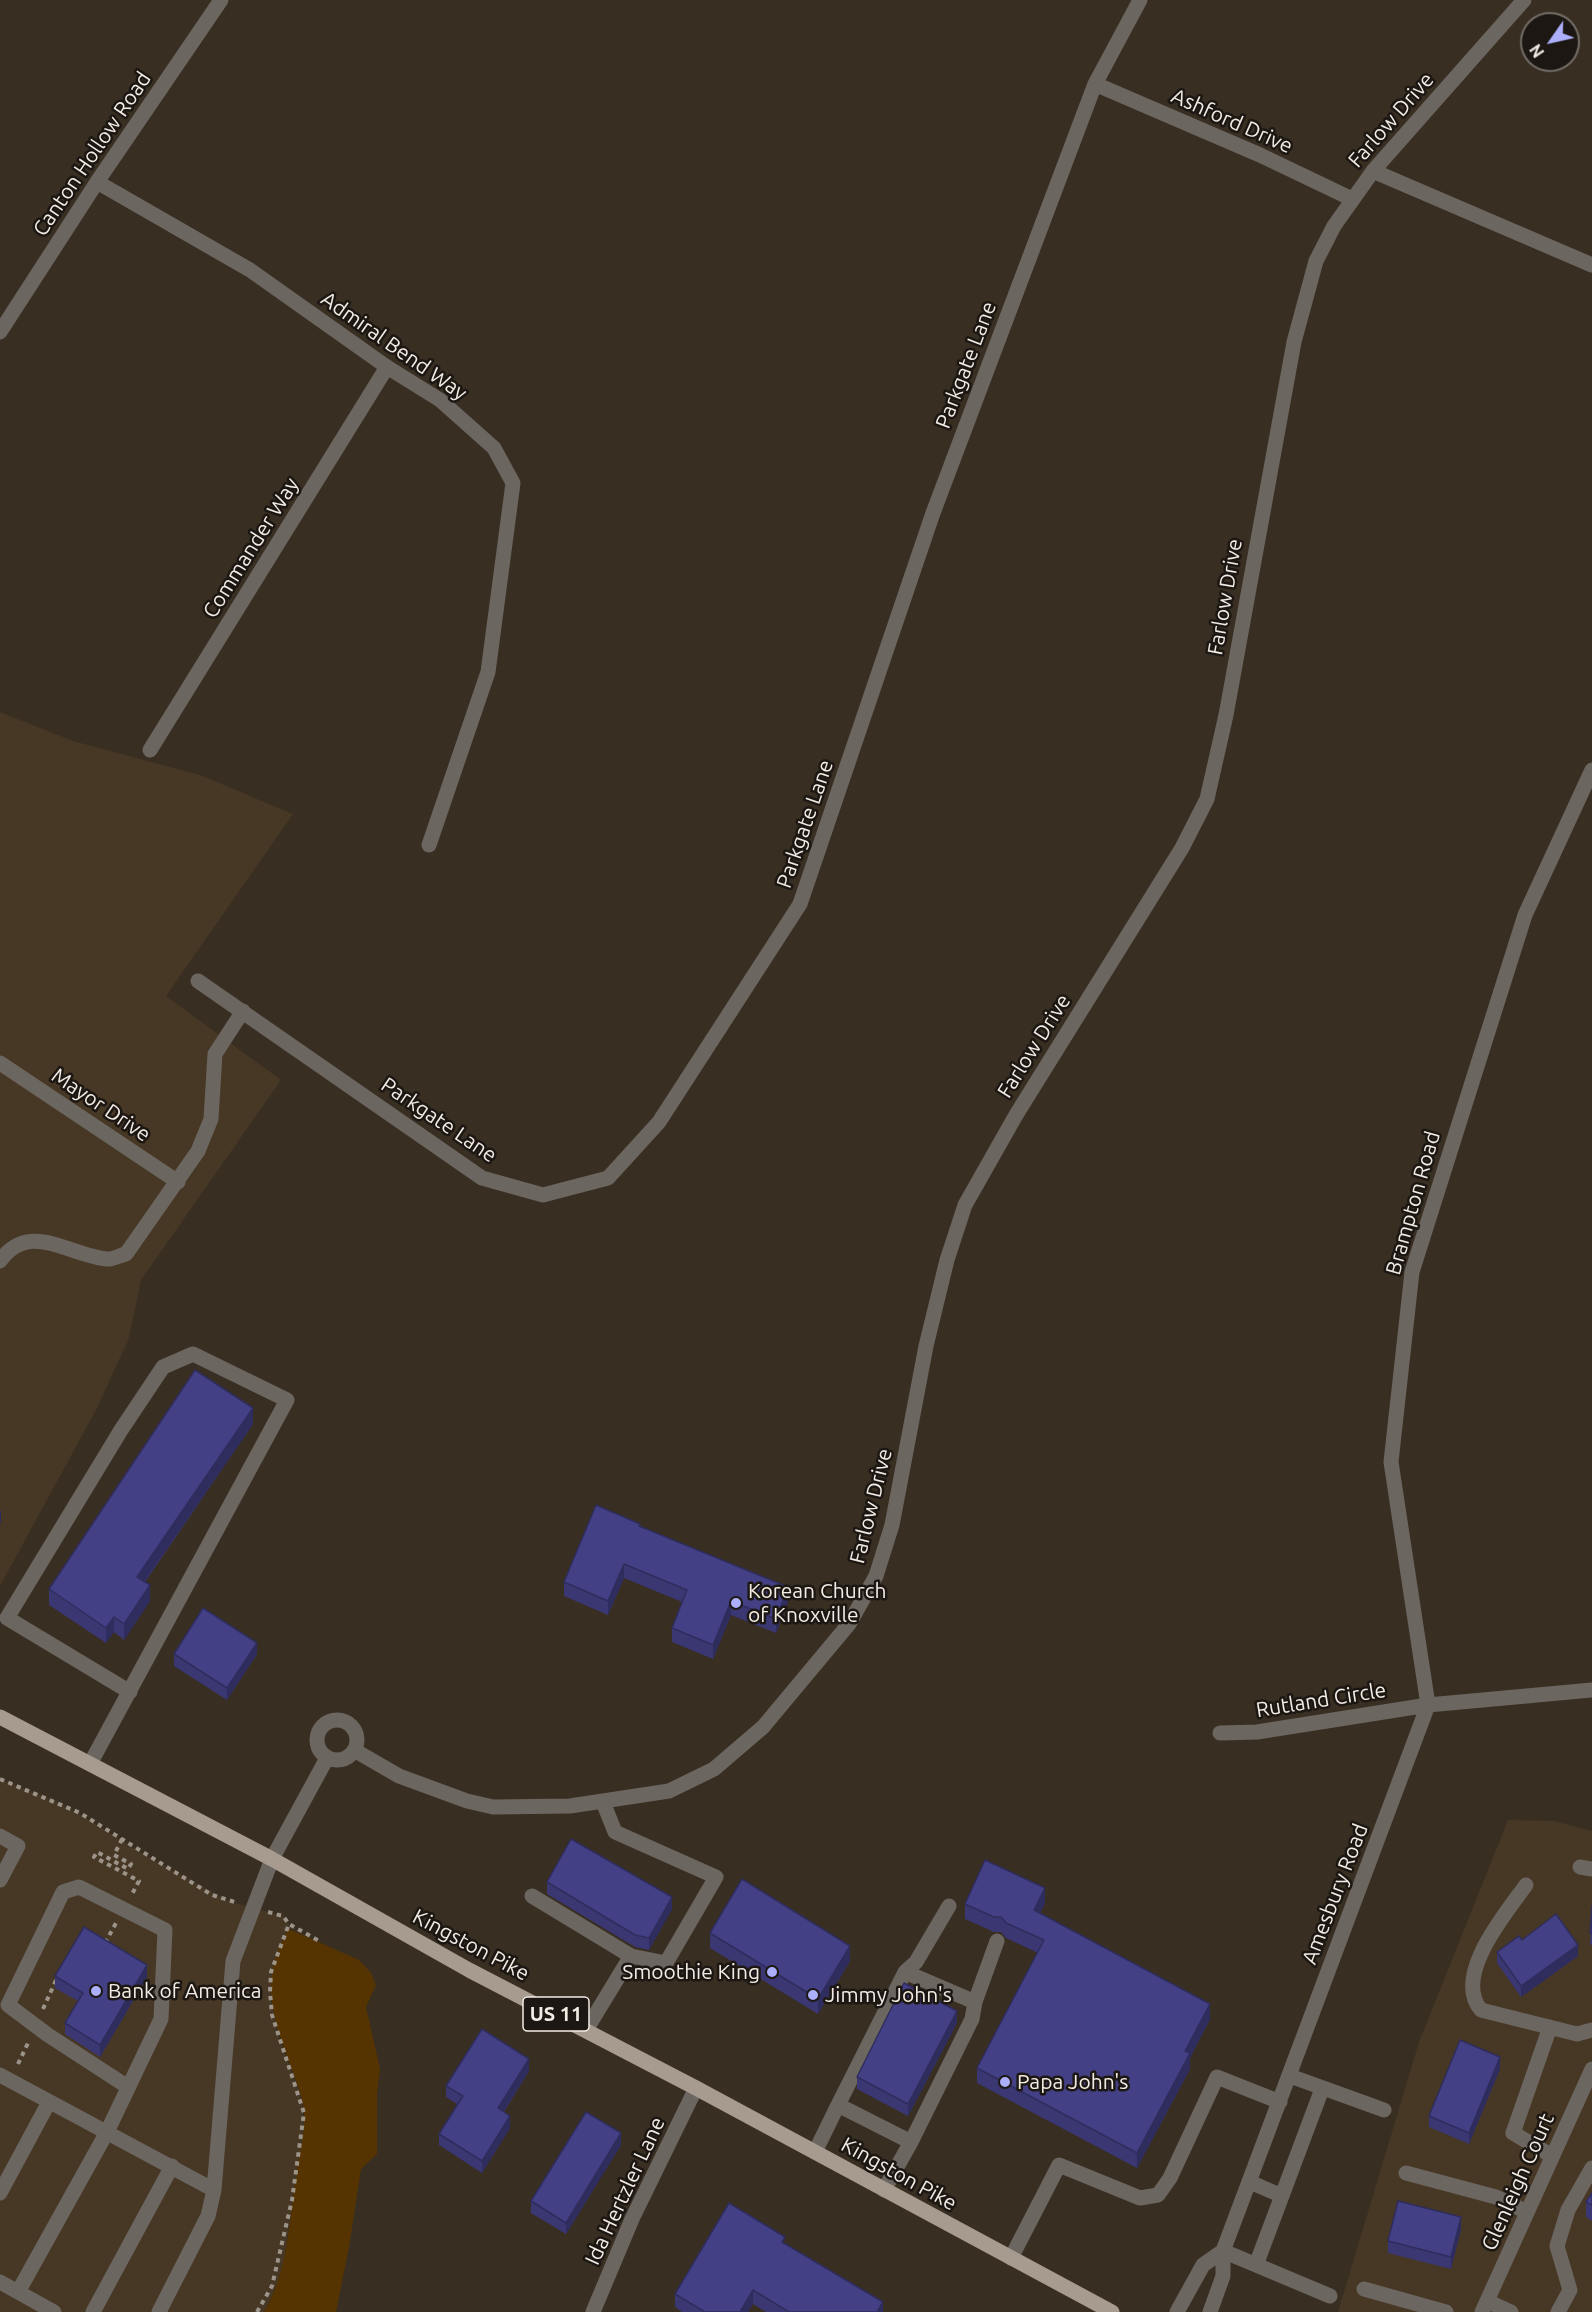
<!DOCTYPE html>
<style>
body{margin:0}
#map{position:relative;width:1592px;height:2312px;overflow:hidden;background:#392e22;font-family:Ubuntu,sans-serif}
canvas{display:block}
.north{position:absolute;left:1520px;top:12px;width:60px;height:60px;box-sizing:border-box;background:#1c1712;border:2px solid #726c66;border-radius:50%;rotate:236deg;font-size:16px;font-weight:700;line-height:24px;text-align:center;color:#f3ece4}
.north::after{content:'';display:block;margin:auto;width:21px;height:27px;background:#acaffb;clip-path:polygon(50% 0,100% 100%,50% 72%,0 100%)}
</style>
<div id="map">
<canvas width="1592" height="2312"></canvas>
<div class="north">N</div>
</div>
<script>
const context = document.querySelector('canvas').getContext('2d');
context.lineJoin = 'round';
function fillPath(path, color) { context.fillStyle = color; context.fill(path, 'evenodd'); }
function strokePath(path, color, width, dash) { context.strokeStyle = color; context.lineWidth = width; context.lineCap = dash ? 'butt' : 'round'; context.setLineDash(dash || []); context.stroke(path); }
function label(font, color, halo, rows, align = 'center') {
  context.font = font + ' Ubuntu,sans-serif'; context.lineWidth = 5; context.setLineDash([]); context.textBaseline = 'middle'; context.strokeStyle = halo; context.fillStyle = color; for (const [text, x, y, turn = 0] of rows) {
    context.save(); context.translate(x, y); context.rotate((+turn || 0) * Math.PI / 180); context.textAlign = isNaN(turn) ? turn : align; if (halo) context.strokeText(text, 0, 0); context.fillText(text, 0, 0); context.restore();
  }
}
fillPath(new Path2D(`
 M0,712L73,741L200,775L293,814L166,996L281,1080L141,1280L129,1338L96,1410L0,1586Z
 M0,1779L63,1804L145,1855L231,1902L283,1916L290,1925L282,1941L270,1996L278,2035L302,2101L304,2125L284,2260L276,2288L264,2312H0Z
 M1508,1820L1554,1821L1592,1831V2312H1338L1419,2042Z`), '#473725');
fillPath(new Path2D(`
 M289,1929L359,1960L371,1973L376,1985L366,2007L380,2069L377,2094V2154L361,2169L349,2247L336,2312H264C289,2271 289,2217 297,2171C299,2152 306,2131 304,2112C303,2098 297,2085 293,2072C274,2020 257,1981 289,1929Z`), '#563401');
strokePath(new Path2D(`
 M0,1779L80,1813L212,1895L238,1903
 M122,1839L114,1855L131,1864L128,1869L97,1852L94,1857L139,1881L131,1896
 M268,1912L283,1916L289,1924L321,1942
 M105,1943L116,1923
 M43,2009L57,1978
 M18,2064L29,2041
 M257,2312L272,2286L292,2200L304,2113L272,2015L270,1992L271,1972L289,1924`), '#9c9389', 4, [4.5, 4.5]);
strokePath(new Path2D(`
 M1095,84L1260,155L1352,199
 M1373,171L1592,265
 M97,182L250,270L387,367L440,400L494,448L513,483L488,672L429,845
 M0,332L97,182L221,0
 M150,750L387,367
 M198,981L482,1178L543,1195L608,1178L659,1122L800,904L933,513L1095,84L1140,0
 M0,1063L178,1182
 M0,1261C30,1219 71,1257 108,1259C114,1259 120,1255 126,1254L198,1151L211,1119L215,1054L243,1011
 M317 1740a20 20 0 1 1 40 0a20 20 0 1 1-40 0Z
 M1220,1733L1257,1732L1428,1705L1592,1690
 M354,1750L399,1776L467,1801L493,1807L570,1806L669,1791L714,1769L763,1727L849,1624L876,1576L892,1525L926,1346L947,1260L965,1205L1016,1115L1182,848L1207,799L1226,715L1294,342L1316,261L1334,226L1373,171L1524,0
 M90,1764L287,1400L193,1354L163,1367L121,1430L7,1618L130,1692
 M603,1802L615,1832L716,1877L666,1963L631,1956
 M0,1836L18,1846L0,1880
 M1580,1867L1592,1869
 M1526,1885C1506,1913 1452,1976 1481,2010L1577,2034L1592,2030
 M532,1896L631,1956L586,2030
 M905,1972L916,1962L949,1906
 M1550,2027L1513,2133L1552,2156
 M0,2075L214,2190L233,1961L272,1859L327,1758
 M1290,2076L1384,2110
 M911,2142L838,2105L905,1972L975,2002
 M815,2152L838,2105
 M1406,2173L1496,2197L1527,2212
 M1250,2182L1282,2196
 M884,2190L911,2142L972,2019L975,2002L997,1941
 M0,2193L49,2102
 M1223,2251L1330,2296
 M1011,2258L1059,2165L1140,2198L1158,2195L1170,2178L1217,2077L1280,2102
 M1256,2265L1322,2089
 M0,2282L54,2312
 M1364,2289L1446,2312
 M18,2292L107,2132L161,2019L165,1930L79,1887L63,1892L8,2005L48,2035L128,2087
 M1487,2301L1511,2312
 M93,2312L172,2166
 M159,2312L208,2216L214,2190
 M593,2312L632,2219L696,2088
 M1177,2312L1203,2265L1223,2251
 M1210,2312L1223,2276V2251L1428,1705L1391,1462L1412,1272L1525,915L1592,770
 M1482,2312L1592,2069
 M1558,2312L1570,2290L1557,2246L1568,2210L1592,2168`), '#6c6660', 15);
strokePath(new Path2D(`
 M0,1717L272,1859L469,1970L696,2088L1112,2312`), '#a69b8e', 15);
fillPath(new Path2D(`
 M253,1424L145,1582L150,1601L124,1640L114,1632L106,1643L49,1605V1589Z
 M640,1527L788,1601L776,1633L731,1615L713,1659L672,1642V1628L682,1602L624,1578L608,1615L564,1596V1582Z
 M174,1654H257L227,1700L174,1666Z
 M547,1882L672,1909L649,1950L635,1947L547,1894Z
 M1045,1903L1040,1913L1210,2019L1190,2058V2069L1137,2168L977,2083V2068L1038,1953L1006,1938L1001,1932H994L965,1919V1904Z
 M1592,1906V1945L1590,1944Z
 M710,1933L850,1961L818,2014L710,1948Z
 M1522,1940L1578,1956L1521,1997L1497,1963V1952Z
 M55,1976L147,1977L100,2057L65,2034V2023L78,2001L55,1988Z
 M957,2023L908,2116L857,2089V2077Z
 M1500,2069L1469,2144L1429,2127V2116Z
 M529,2071L504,2112L510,2128L482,2173L439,2145V2134L457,2104L446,2097V2086Z
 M621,2145L566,2234L531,2213V2201Z
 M1592,2193V2221L1586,2217V2202Z
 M1461,2229L1451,2269L1388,2253V2241Z
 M785,2244L883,2312H766L753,2304L748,2312H682L675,2307V2294Z`), '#3a3772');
fillPath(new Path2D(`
 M253,1408V1424L137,1592V1577Z
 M1,1510V1522L0,1524V1512Z
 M624,1564V1578L608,1615V1601Z
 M150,1585V1601L124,1640V1624Z
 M788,1587V1601L776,1633V1619Z
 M731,1601V1615L713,1659V1645Z
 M114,1617V1632L106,1643V1628Z
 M257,1643V1654L227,1700V1688Z
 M1045,1888V1903L1034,1926V1910Z
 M672,1897V1909L649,1950V1938Z
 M1578,1945V1956L1521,1997V1986Z
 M850,1946V1961L818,2014V1999Z
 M147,1965V1977L100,2057V2045Z
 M1210,2004V2019L1190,2058V2069L1137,2168V2153L1185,2051Z
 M957,2011V2023L908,2116V2104Z
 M1500,2057V2069L1469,2144V2133Z
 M529,2059V2071L498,2120V2108Z
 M510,2116V2128L482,2173V2161Z
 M621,2133V2145L566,2234V2223Z
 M1461,2217V2229L1451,2269V2257Z
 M753,2290V2304L748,2312H740Z
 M883,2302V2312H877Z`), '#2f2d5d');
const building = new Path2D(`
 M195,1370L253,1408L137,1577L150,1585L124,1624L114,1617L106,1628L49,1589Z
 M596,1505L640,1524L639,1526L788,1587L776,1619L731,1601L713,1645L672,1628L687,1590L624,1564L608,1601L564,1582Z
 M203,1608L257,1643L227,1688L174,1654Z
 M571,1839L672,1897L649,1938L635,1935L547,1882Z
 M985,1860L1045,1888L1034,1910L1210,2004L1185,2051L1190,2053L1137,2153L977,2068L1044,1940L1006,1923L1001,1917H994L965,1904Z
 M742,1879L850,1946L818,1999L710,1933Z
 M1592,1906V1933H1590Z
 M1556,1914L1578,1945L1521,1986L1497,1952L1519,1936L1522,1940Z
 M84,1927L147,1965L100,2045L65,2023L83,1993L55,1976Z
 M904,1983L957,2011L908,2104L857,2077Z
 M482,2029L529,2059L498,2108L510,2116L482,2161L439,2134L463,2096L446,2086Z
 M1460,2040L1500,2057L1469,2133L1429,2116Z
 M586,2112L621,2133L566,2223L531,2201Z
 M1592,2193V2205L1586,2202Z
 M1398,2201L1461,2217L1451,2257L1388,2241Z
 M729,2203L785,2237L782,2242L883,2302L877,2312H789L753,2290L740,2312H705L675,2294Z`);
fillPath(building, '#434085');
strokePath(building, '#2f2d5d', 1.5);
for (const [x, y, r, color] of [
 [736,1603,6,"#acaffb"],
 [772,1972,6,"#acaffb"],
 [96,1991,6,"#acaffb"],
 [813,1995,6,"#acaffb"],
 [1005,2082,6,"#acaffb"]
]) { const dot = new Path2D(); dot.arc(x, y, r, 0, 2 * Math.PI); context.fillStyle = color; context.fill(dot); strokePath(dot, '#1c1712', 2); }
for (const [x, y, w] of [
 [556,2014,66]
]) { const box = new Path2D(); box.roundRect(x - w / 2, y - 17, w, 34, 4.5); context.fillStyle = '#1c1712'; context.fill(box); strokePath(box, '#f3ece4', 1.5); }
label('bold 20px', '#f3ece4', null, [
 ["US 11",556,2014]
]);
label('21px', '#f3ece4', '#1c1712', [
 ["Farlow Drive",1391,120,-49],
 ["Ashford Drive",1232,121,24],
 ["Canton Hollow Road",92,154,-56],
 ["Admiral Bend Way",394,346,35],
 ["Parkgate Lane",966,365,-69],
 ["Commander Way",251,548,-58],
 ["Farlow Drive",1225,597,-80],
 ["Parkgate Lane",805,824,-71],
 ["Farlow Drive",1034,1046,-58],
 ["Mayor Drive",101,1105,34],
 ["Parkgate Lane",439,1120,34],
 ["Brampton Road",1413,1203,-74],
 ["Farlow Drive",871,1506,-76],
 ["Rutland Circle",1321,1700,-9],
 ["Amesbury Road",1335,1894,-69],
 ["Kingston Pike",471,1945,28],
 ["Kingston Pike",899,2174,29],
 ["Glenleigh Court",1518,2182,-66],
 ["Ida Hertzler Lane",625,2191,-65]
]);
label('21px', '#f3ece4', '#1c1712', [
 ["Korean Church",748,1591],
 ["of Knoxville",748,1615],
 ["Smoothie King",760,1972,"right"],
 ["Bank of America",108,1991],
 ["Jimmy John's",825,1995],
 ["Papa John's",1017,2082]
], 'left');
</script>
